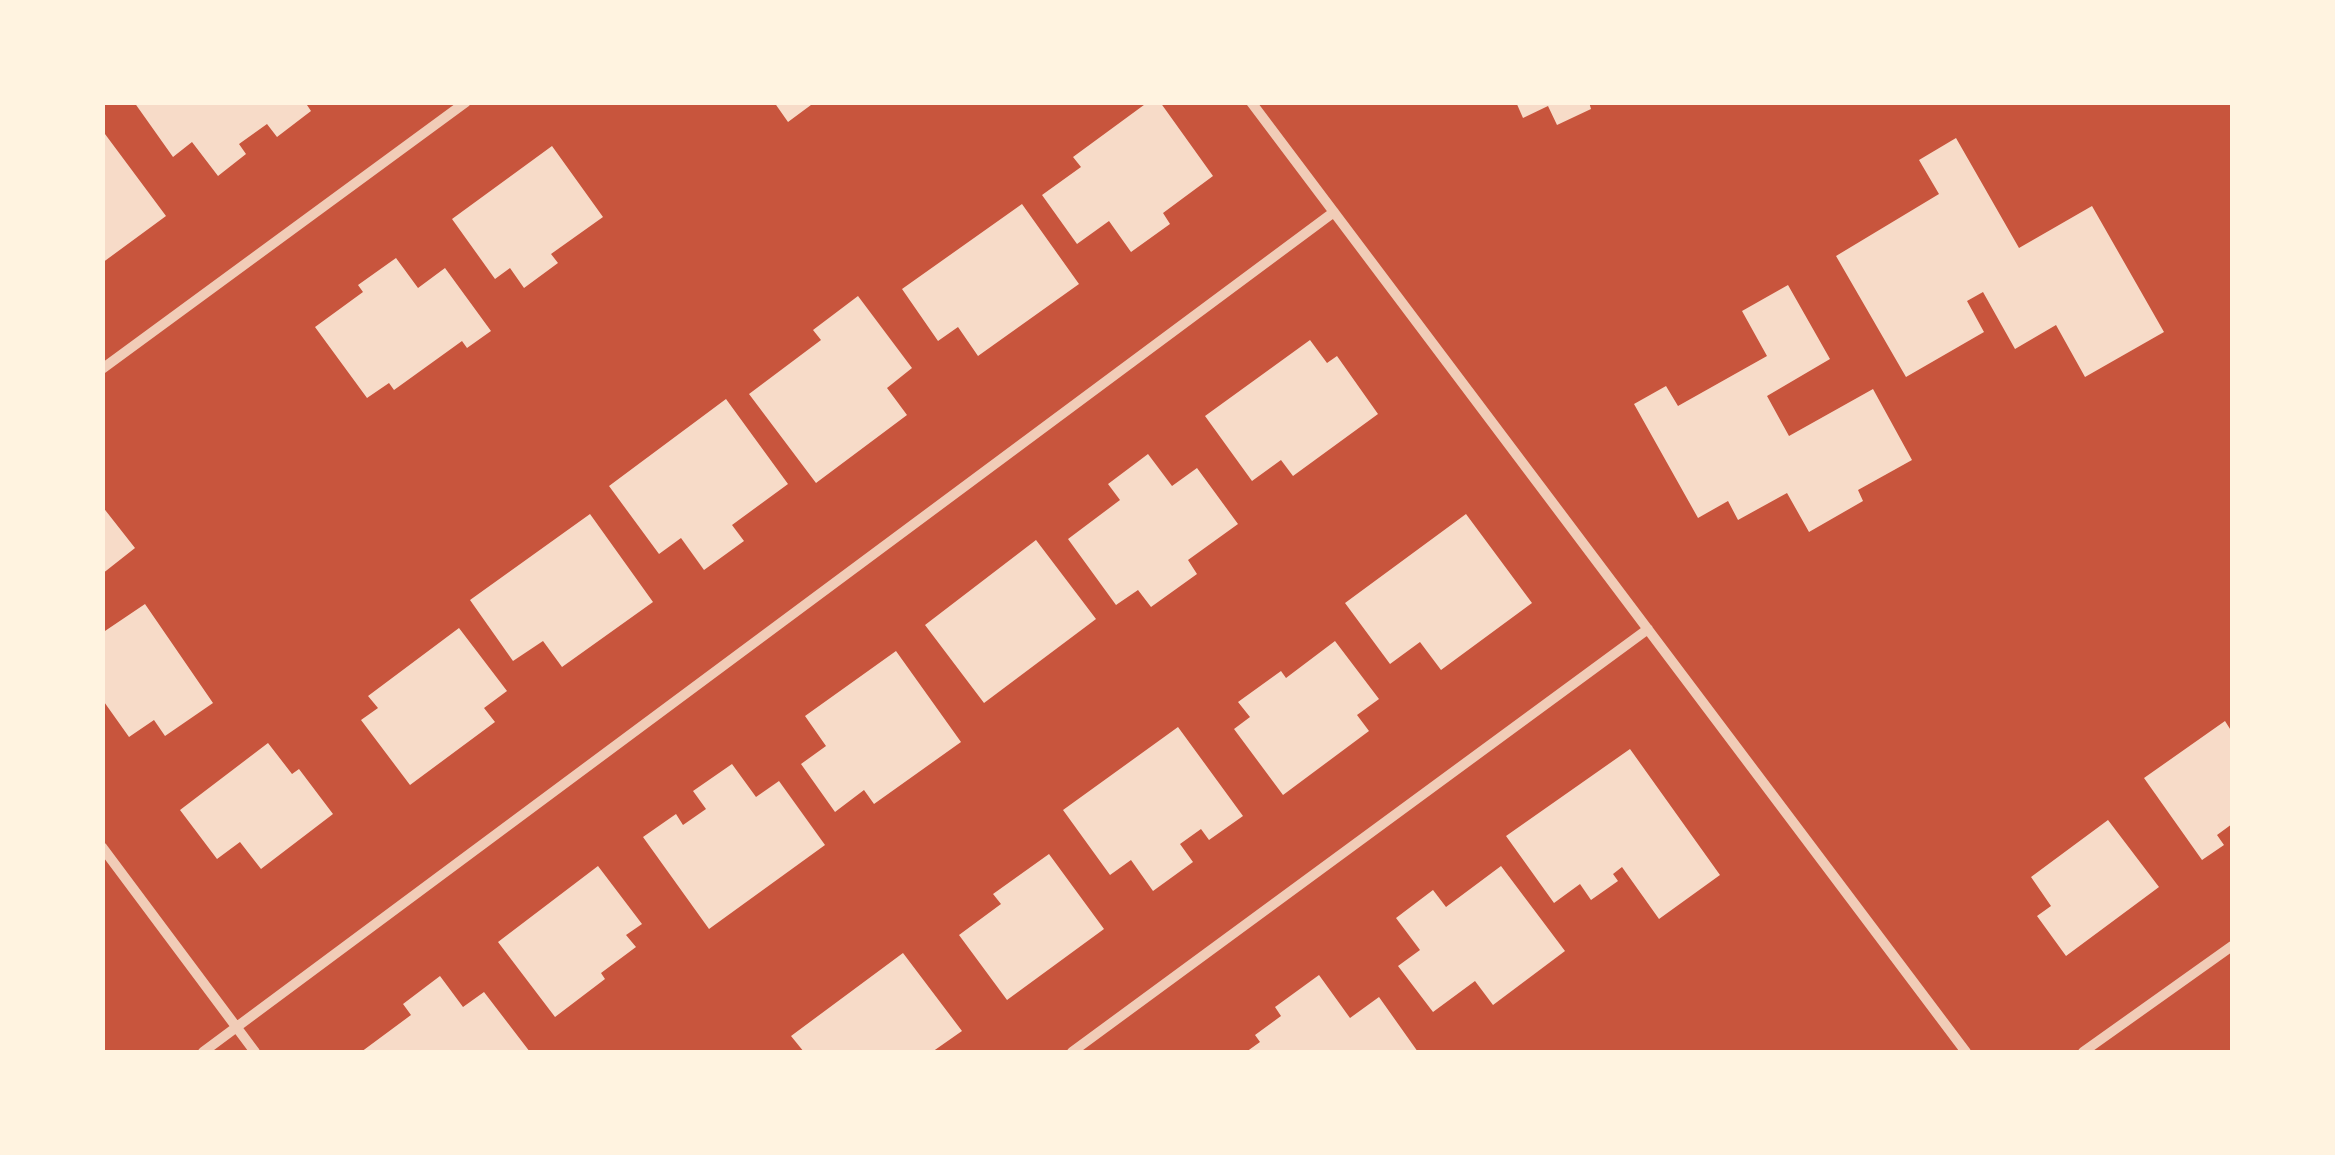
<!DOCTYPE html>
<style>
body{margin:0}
#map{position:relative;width:2335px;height:1155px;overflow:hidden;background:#c8553d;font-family:"Fira Sans",sans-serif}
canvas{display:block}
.frame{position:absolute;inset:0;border:105px solid #fff3e0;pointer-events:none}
</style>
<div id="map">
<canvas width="2335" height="1155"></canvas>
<div class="frame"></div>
</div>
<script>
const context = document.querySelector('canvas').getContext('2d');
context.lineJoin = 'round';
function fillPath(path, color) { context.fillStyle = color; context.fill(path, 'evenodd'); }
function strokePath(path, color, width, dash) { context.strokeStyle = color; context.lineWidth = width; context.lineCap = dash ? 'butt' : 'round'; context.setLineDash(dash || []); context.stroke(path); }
fillPath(new Path2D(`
 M134,102H305L311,111L277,137L267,124L239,144L246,154L218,176L192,142L173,157Z
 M774,102H815L788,122Z
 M1148,102H1160L1213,176L1163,213L1170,224L1131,252L1109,221L1077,244L1042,195L1081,167L1073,157Z
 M1516,102H1589L1591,109L1557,125L1548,106L1523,118Z
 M102,130L166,216L102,263Z
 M1956,138L2019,248L2092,206L2164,332L2085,377L2056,325L2015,349L1983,292L1967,301L1984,332L1906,377L1836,256L1939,194L1919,160Z
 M552,146L603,217L551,254L558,263L524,288L510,268L495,279L452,219Z
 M1022,204L1079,284L978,356L958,327L938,341L902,289Z
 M396,258L418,288L445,268L491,331L467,348L462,341L394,390L389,383L367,398L315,327L363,292L358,285Z
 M1788,285L1830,359L1767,396L1789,436L1873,389L1912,460L1858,490L1863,501L1809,532L1787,493L1738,520L1728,501L1698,518L1634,404L1666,386L1678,406L1767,356L1742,311Z
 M858,296L912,368L887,388L907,415L816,483L749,394L821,340L813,330Z
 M1310,340L1327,363L1337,356L1378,414L1293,476L1281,460L1252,481L1205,416Z
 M726,399L788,484L732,525L744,541L704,570L681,538L659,554L609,486Z
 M1148,454L1172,486L1197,468L1238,524L1188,560L1197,574L1151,607L1138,590L1116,605L1068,539L1120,500L1108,484Z
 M102,506L135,548L102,574Z
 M590,514L653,602L562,667L543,641L513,661L470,600Z
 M1466,514L1532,603L1441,670L1420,642L1390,664L1345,603Z
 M1036,540L1096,619L984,703L925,625Z
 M145,604L213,703L165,736L154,720L129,737L102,699V633Z
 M459,628L507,691L484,708L495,722L410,785L361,720L378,708L368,696Z
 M1335,641L1379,699L1357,715L1369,731L1283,795L1234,729L1250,717L1238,702L1281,671L1286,678Z
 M896,651L961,742L874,804L864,790L835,812L801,764L826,746L805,716Z
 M2225,721L2232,732V824L2217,835L2224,845L2202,860L2144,778Z
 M1178,727L1243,816L1209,840L1201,829L1180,844L1193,862L1153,891L1131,860L1110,875L1063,810Z
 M268,743L292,774L299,769L333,814L261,869L240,842L217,859L180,810Z
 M1630,749L1720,875L1659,919L1622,867L1613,874L1618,881L1591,900L1580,884L1554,903L1506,836Z
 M732,764L756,797L779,781L825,845L709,929L643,837L676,814L683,825L706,809L693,791Z
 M2108,820L2159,887L2066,956L2037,916L2051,906L2031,877Z
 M1049,854L1104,929L1007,1000L959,935L1001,904L993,894Z
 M598,866L642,924L626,935L636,947L601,973L605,979L555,1017L498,942Z
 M1501,866L1565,951L1493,1005L1475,981L1433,1012L1398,966L1420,950L1396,918L1433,890L1446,907Z
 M903,953L962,1031L932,1052H804L791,1036Z
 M1319,975L1350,1018L1379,997L1418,1052H1246L1260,1042L1255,1035L1281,1016L1275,1007Z
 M440,976L463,1007L484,992L530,1052H361L411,1015L403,1004Z`), '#f7dbc8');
strokePath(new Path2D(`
 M1251,102L1966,1052
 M102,369L466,102
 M102,847L255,1052
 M203,1052L1334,212
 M1072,1052L1648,629
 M2083,1052L2232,946`), '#f1ccb7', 10);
</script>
